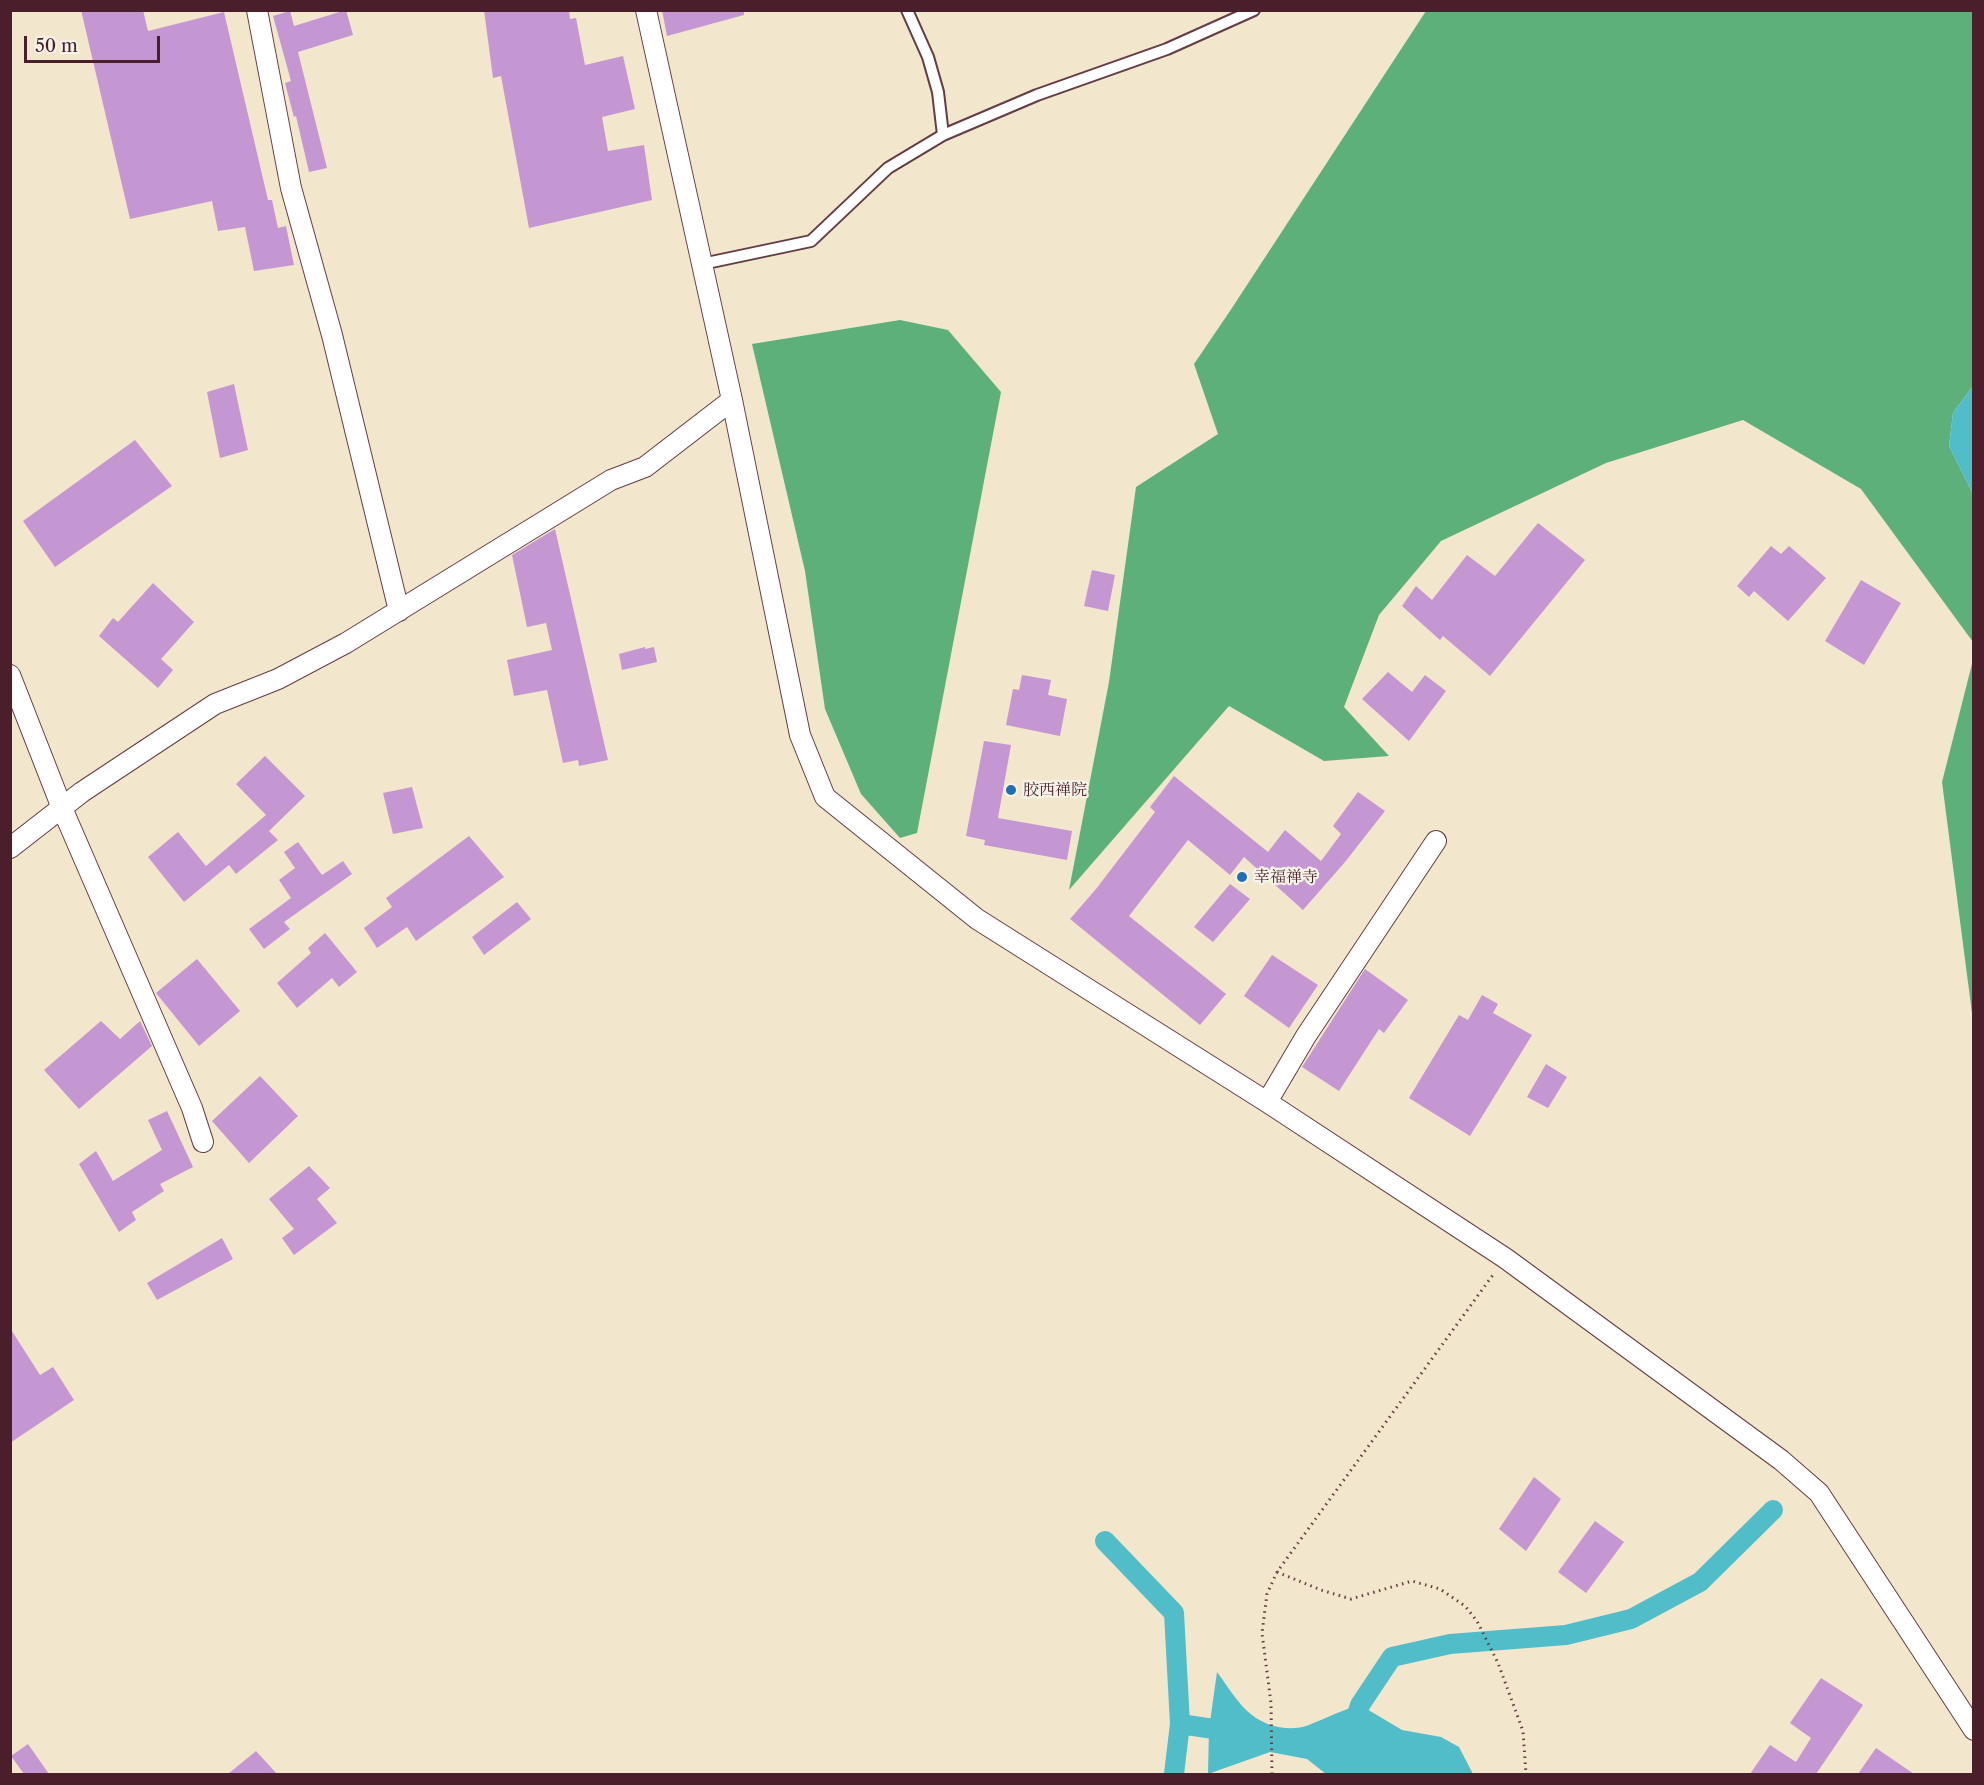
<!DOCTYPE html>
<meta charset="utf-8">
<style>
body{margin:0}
#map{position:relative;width:1984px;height:1785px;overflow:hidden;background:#f2e6cd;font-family:"Libre Caslon Text",serif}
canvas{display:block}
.frame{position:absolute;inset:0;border:12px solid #4a1f2b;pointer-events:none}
.scale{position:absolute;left:24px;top:36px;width:136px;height:27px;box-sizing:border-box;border:3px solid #4a1f2b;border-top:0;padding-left:8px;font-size:18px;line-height:21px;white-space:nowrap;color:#4a1f2b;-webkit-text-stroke:4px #f7f3e8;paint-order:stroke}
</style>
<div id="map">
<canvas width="1984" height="1785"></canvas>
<div class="frame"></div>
<div class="scale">50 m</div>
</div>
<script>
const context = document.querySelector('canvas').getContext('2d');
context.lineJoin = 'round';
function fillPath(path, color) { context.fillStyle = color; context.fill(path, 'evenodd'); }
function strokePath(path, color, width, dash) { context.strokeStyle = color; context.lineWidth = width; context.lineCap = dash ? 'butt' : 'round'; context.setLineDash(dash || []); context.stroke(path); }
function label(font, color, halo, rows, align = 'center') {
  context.font = font + ' "Libre Caslon Text","Noto Serif SC",serif'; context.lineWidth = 4.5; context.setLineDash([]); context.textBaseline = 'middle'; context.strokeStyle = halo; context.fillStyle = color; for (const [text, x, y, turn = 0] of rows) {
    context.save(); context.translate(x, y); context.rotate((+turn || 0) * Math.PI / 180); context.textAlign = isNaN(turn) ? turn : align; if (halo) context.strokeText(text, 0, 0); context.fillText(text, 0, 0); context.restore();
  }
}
fillPath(new Path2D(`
 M1426,11H1973V386L1953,413L1949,446L1973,494V642L1861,489L1743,420L1606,463L1441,541L1379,615L1344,707L1389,756L1324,761L1229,706L1069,890L1109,682L1136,487L1218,434L1194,364L1230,311Z
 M900,320L948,330L1001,392L917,833L900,838L861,794L825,709L805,571L752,344Z
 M1973,660V1021L1942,782Z`), '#5eb07b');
fillPath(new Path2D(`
 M1973,386V494L1949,446L1953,413Z
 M1217,1672C1227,1685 1239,1706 1252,1715C1267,1727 1290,1732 1309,1725C1326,1718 1342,1710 1360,1705L1402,1730L1441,1737L1459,1747L1473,1774H1326L1307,1759L1270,1752L1208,1774L1209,1729Z`), '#50bdc9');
strokePath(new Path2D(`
 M1105,1541L1174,1613L1180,1724L1174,1774
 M1180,1724L1234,1732
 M1352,1730L1360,1705L1392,1657L1450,1644L1566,1635L1631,1619L1700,1582L1773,1510`), '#50bdc9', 20);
fillPath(new Path2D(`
 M81,10H143L148,31L224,12L268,200H272L278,228L286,226L294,265L254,271L245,227L218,231L212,201L130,219Z
 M346,10L353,35L298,52L327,168L309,172L296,116L294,117L285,83L291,81L273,16L290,11L294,26Z
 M484,10H569L570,19L576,18L585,65L623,56L635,109L602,117L608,151L644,145L652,200L529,228L501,76L493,78Z
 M662,10H744V15L667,36Z
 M234,384L248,450L220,458L207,392Z
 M135,440L172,486L55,567L23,521Z
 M1538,523L1585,560L1490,676L1443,636L1440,640L1402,606L1416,586L1432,600L1467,555L1495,576Z
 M555,529L608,760L579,766L578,760L563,763L547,690L514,696L507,660L552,650L546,623L527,627L512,555Z
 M1771,546L1781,554L1789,546L1826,578L1788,621L1754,591L1749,597L1737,586Z
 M1092,570L1115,575L1108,611L1084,606Z
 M1861,580L1901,603L1864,665L1825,641Z
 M153,583L194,622L161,659L173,670L158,688L99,636L113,618L118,622Z
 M645,647V649L654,647L657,662L622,670L619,654Z
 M1388,672L1412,692L1425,675L1446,691L1409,741L1362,699Z
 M1022,675L1051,680L1048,695L1067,699L1060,736L1006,725L1013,689L1019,690Z
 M984,741L1011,745L998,818L1072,831L1067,860L984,845L985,840L966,836Z
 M265,756L305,796L269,831L278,840L236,874L229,865L184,902L148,857L178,832L206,866L266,815L236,784Z
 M1174,776L1268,852L1285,830L1321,861L1341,834L1333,826L1358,792L1385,811L1345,862L1303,910L1244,857L1230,875L1188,840L1129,916L1226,994L1200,1025L1070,919L1096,889L1155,812L1150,807Z
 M412,787L423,828L393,834L383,793Z
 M469,836L504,877L416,941L407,927L377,948L364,928L392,907L386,898Z
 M298,842L322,875L343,861L352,874L284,922L290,929L264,949L249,929L291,898L279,880L295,868L284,852Z
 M1230,884L1250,899L1213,942L1194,927Z
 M517,902L531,919L484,955L472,937Z
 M325,933L357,972L339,987L332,978L297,1008L277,983L311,953L308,948Z
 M1272,955L1318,985L1289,1028L1244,996Z
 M197,959L240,1011L199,1046L156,993Z
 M1365,969L1408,1000L1384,1033L1379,1029L1339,1091L1302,1067Z
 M1482,995L1498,1004L1493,1013L1532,1035L1470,1136L1409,1098L1459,1015L1468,1020Z
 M101,1021L120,1039L140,1021L152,1046L79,1109L44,1070Z
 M1546,1064L1567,1077L1548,1108L1527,1097Z
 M260,1076L298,1116L249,1163L212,1121Z
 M167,1111L193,1167L160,1184L164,1191L132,1212L136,1220L119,1232L79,1164L96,1151L113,1181L162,1150L148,1120Z
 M309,1166L330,1188L317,1199L337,1223L294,1255L282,1238L294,1229L269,1199Z
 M222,1238L233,1259L157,1300L147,1283Z
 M10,1328L40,1375L53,1367L74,1400L10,1443Z
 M1534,1477L1561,1499L1526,1551L1499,1529Z
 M1595,1521L1624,1542L1586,1593L1558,1572Z
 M1821,1678L1863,1705L1816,1774H1750L1770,1745L1796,1762L1811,1738L1790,1723Z
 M28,1744L49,1774H24L11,1756Z
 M1876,1748L1914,1774H1858Z
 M256,1751L277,1774H228Z`), '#c597d2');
const service = new Path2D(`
 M907,10L928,57L938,92L943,135
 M702,264L811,241L888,168L943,135L1037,95L1167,49L1254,10`);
const minor = new Path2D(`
 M257,10L291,188L332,335L399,611
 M646,10L732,400L800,735L825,797L977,919L1267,1102L1505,1258L1781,1460L1819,1493L1974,1730
 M10,675L62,808L192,1108L203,1142
 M10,848L82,792L215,704L278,679L346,643L611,480L645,467L732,400
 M1267,1102L1306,1036L1436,841`);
strokePath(service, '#633d43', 14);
strokePath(minor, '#633d43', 22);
strokePath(new Path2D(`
 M1277,1572L1321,1590L1351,1599L1412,1581L1440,1589L1465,1606L1477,1621L1498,1663L1523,1731L1526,1774
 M1272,1774L1271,1703L1262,1633L1267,1594L1277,1572L1495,1272`), '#633d43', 3, [1.5, 4.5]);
strokePath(service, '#fff', 10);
strokePath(minor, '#fff', 20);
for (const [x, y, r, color] of [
 [1011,790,6,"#1f6fb2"],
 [1242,877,6,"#1f6fb2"]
]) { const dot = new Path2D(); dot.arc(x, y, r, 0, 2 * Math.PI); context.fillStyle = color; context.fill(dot); strokePath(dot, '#f7f3e8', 2); }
label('16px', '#4a1f2b', '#f7f3e8', [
 ["胶西禅院",1023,790],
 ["幸福禅寺",1254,877]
], 'left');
</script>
